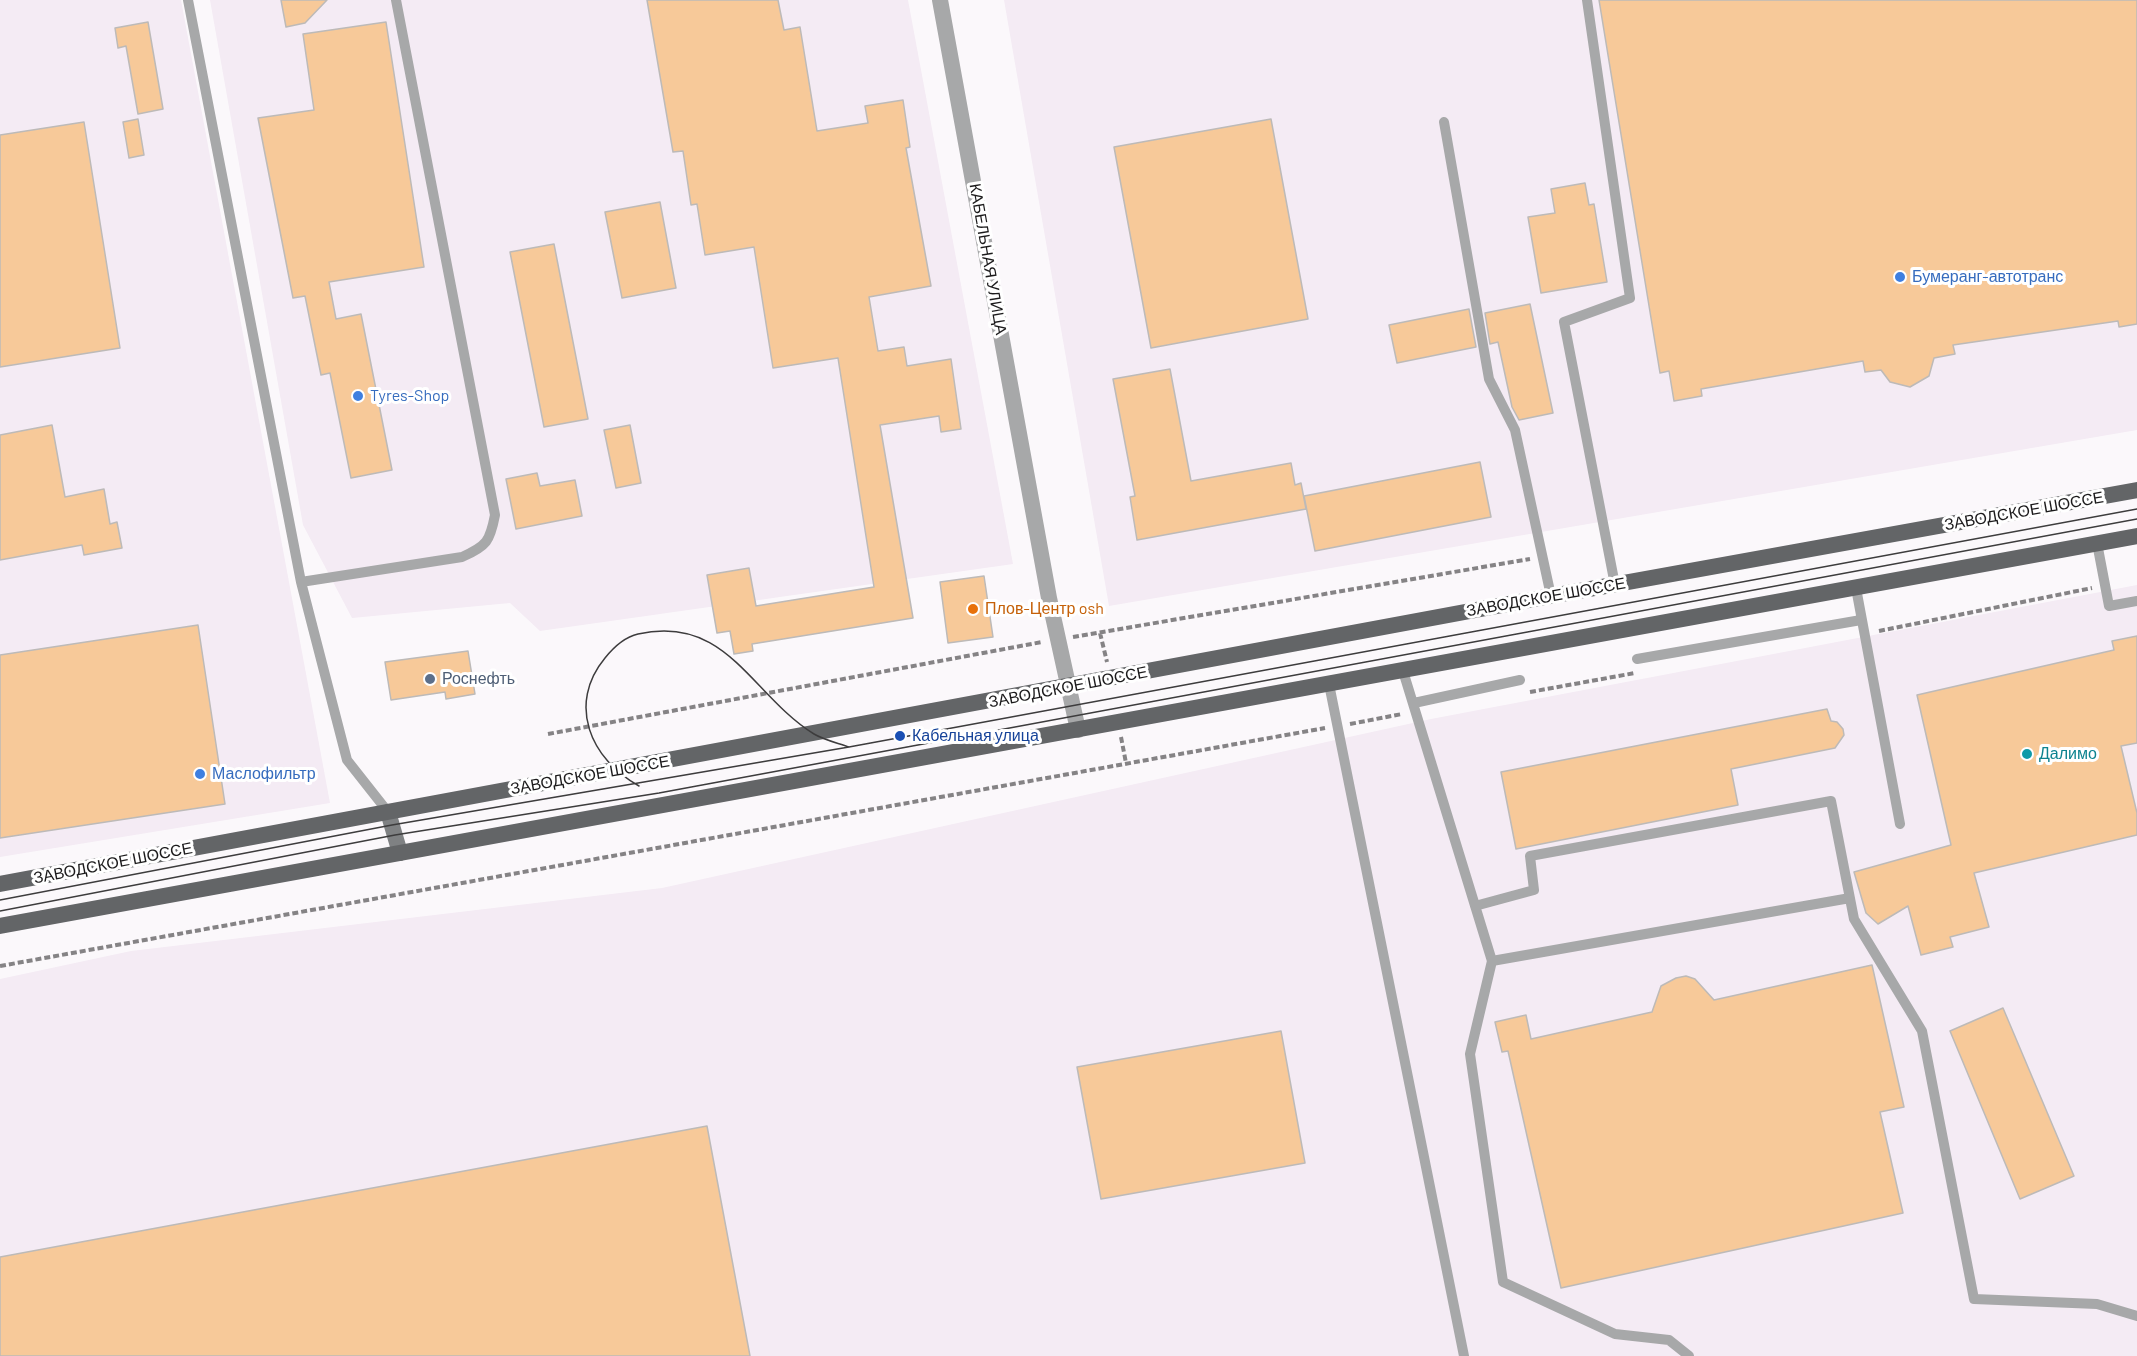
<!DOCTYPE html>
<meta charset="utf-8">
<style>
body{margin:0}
canvas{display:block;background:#fbf8fb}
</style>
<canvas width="2137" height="1356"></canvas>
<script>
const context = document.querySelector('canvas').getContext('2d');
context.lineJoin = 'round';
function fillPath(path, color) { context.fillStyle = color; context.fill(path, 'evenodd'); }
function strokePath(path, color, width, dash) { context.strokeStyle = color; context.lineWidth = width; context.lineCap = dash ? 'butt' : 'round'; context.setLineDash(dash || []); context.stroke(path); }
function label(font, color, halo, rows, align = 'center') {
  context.font = font + ' Barlow,sans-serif'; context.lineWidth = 6; context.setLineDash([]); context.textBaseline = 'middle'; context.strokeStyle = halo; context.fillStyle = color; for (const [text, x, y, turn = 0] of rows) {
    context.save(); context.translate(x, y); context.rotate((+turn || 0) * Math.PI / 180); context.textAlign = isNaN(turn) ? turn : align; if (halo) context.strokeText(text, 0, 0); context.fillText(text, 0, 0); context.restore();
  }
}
fillPath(new Path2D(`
 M0,0H181L330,803L0,857Z
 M210,0H908L1013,564L540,631L510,603L352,618L303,525Z
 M1004,0H2137V430L1109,606Z
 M2137,585V1356H0V979L131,951L662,888L1431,719Z`), '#f4ebf4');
const building = new Path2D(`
 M281,0H327L305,23L286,27Z
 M647,0H778L784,30L800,27L817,131L868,123L865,106L903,100L910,147L906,148L931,286L869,297L878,351L904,347L907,366L951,359L961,429L941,432L939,416L880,425L913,618L752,644L753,651L734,654L730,631L717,633L707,575L749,568L756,606L874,587L838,358L773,368L754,247L705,255L697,204L691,205L683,151L673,152Z
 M1599,0H2137V324L2119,327L2118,321L1953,345L1955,354L1934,358L1929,376L1910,387L1890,382L1881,370L1865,372L1863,361L1701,389L1702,396L1674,401L1669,371L1660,373Z
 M148,22L163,109L138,114L126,46L118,48L115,28Z
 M386,22L424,267L329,282L336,319L361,314L392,470L351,478L330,373L321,375L305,296L293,298L258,118L314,110L303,34Z
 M138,119L144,155L129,158L123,122Z
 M1271,119L1308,319L1151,348L1114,147Z
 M84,122L120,348L0,367V135Z
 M1585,183L1589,205L1594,204L1607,282L1541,293L1528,217L1555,213L1551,189Z
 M660,202L676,288L622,298L605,212Z
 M554,244L588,419L544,427L510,252Z
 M1530,304L1553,413L1519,420L1512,407L1498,342L1490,344L1485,313Z
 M1469,309L1476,347L1397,363L1389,325Z
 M1170,369L1191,481L1291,463L1295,485L1301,483L1306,509L1137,540L1130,497L1135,496L1113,379Z
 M52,425L65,497L104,489L110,524L117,522L122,548L84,555L82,545L0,560V435Z
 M630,425L641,483L616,488L604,430Z
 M1480,462L1491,517L1315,551L1304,496Z
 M537,473L540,486L575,480L582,516L516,529L506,479Z
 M984,576L993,637L948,643L940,582Z
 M198,625L225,804L0,838V655Z
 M2137,636V743L2121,746L2137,813V835L1974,873L1989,927L1950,937L1953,947L1921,955L1908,906L1878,924L1866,913L1854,872L1951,845L1917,695L2114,650L2112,641Z
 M468,651L475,694L446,699L445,692L391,700L385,662Z
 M1827,709L1831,721L1837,722L1843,729L1844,735L1835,748L1731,769L1738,805L1516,849L1501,772Z
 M1872,965L1904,1107L1880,1112L1903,1213L1561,1288L1508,1051L1502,1052L1495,1022L1526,1015L1531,1039L1652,1012L1661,986L1676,978L1686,976L1695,979L1714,1000Z
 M2003,1008L2074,1176L2020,1199L1950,1031Z
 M1281,1031L1305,1163L1101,1199L1077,1067Z
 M707,1126L750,1356H0V1257Z`);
fillPath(building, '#f7c999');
strokePath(building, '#bdbab8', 1.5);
strokePath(new Path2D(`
 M1879,631L2092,588
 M1100,633L1107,662
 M1073,637L1530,559
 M1530,692L1635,673
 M1350,724L1402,714
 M548,734L1042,642
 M1121,737L1126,763
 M0,966L1325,728`), '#858385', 4, [6, 3]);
strokePath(new Path2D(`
 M188,0L301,582L347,760L388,812
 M1587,0L1630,298L1564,322L1615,585
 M1444,122L1489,379L1515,430L1551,596
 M2097,543L2109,606L2137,601
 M301,582L462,557C487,546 490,541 495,515L396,0
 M1856,588L1900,824
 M1637,659L1861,620
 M1403,671L1492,961L1850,898
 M1329,684L1464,1356
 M1414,703L1520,680
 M1475,906L1534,890L1530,856L1831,801L1854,919L1922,1031L1974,1299L2097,1304L2137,1316
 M1492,961L1470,1054L1503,1282L1615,1334L1669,1340L1689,1356`), '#a7a8a9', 10);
strokePath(new Path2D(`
 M940,0L1049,598L1078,730`), '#a7a8a9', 16);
strokePath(new Path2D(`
 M388,812L400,853`), '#7f8183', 16);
strokePath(new Path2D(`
 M0,884L1551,596L2137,490
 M0,926L2137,536`), '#636567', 16);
strokePath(new Path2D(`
 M639,786C590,759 567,704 605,658C613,648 625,637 638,634C727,614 751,695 814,734C824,740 838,743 849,747
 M0,900L392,825L849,747L2137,509
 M0,911L395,835L659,793L2137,519`), '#3d3c3d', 1.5);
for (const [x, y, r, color] of [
 [1900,277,6,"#3f7fe0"],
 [358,396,6,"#3f7fe0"],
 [973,609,6,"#e8710a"],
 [430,679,6,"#5c6f8a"],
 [900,736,6,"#1a4fb4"],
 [2027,754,6,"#0f9aa8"],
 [200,774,6,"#3f7fe0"]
]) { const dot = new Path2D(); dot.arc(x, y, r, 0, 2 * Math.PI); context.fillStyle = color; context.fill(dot); strokePath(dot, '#fff', 2); }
label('16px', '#1c1b1c', '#fff', [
 ["КАБЕЛЬНАЯ УЛИЦА",988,259,80],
 ["ЗАВОДСКОЕ ШОССЕ",2024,511,-10],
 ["ЗАВОДСКОЕ ШОССЕ",1546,597,-10],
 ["ЗАВОДСКОЕ ШОССЕ",1068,687,-11],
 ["ЗАВОДСКОЕ ШОССЕ",590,775,-10],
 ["ЗАВОДСКОЕ ШОССЕ",113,863,-11]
]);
label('16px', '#366cbe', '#fff', [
 ["Бумеранг-автотранс",1912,277],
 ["Tyres-Shop",370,396],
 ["Маслофильтр",212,774]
], 'left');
label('16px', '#c56008', '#fff', [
 ["Плов-Центр osh",985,609]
], 'left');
label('16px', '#4e5e75', '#fff', [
 ["Роснефть",442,679]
], 'left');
label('16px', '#164399', '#fff', [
 ["Кабельная улица",912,736]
], 'left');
label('16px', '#0d838f', '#fff', [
 ["Далимо",2039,754]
], 'left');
</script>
